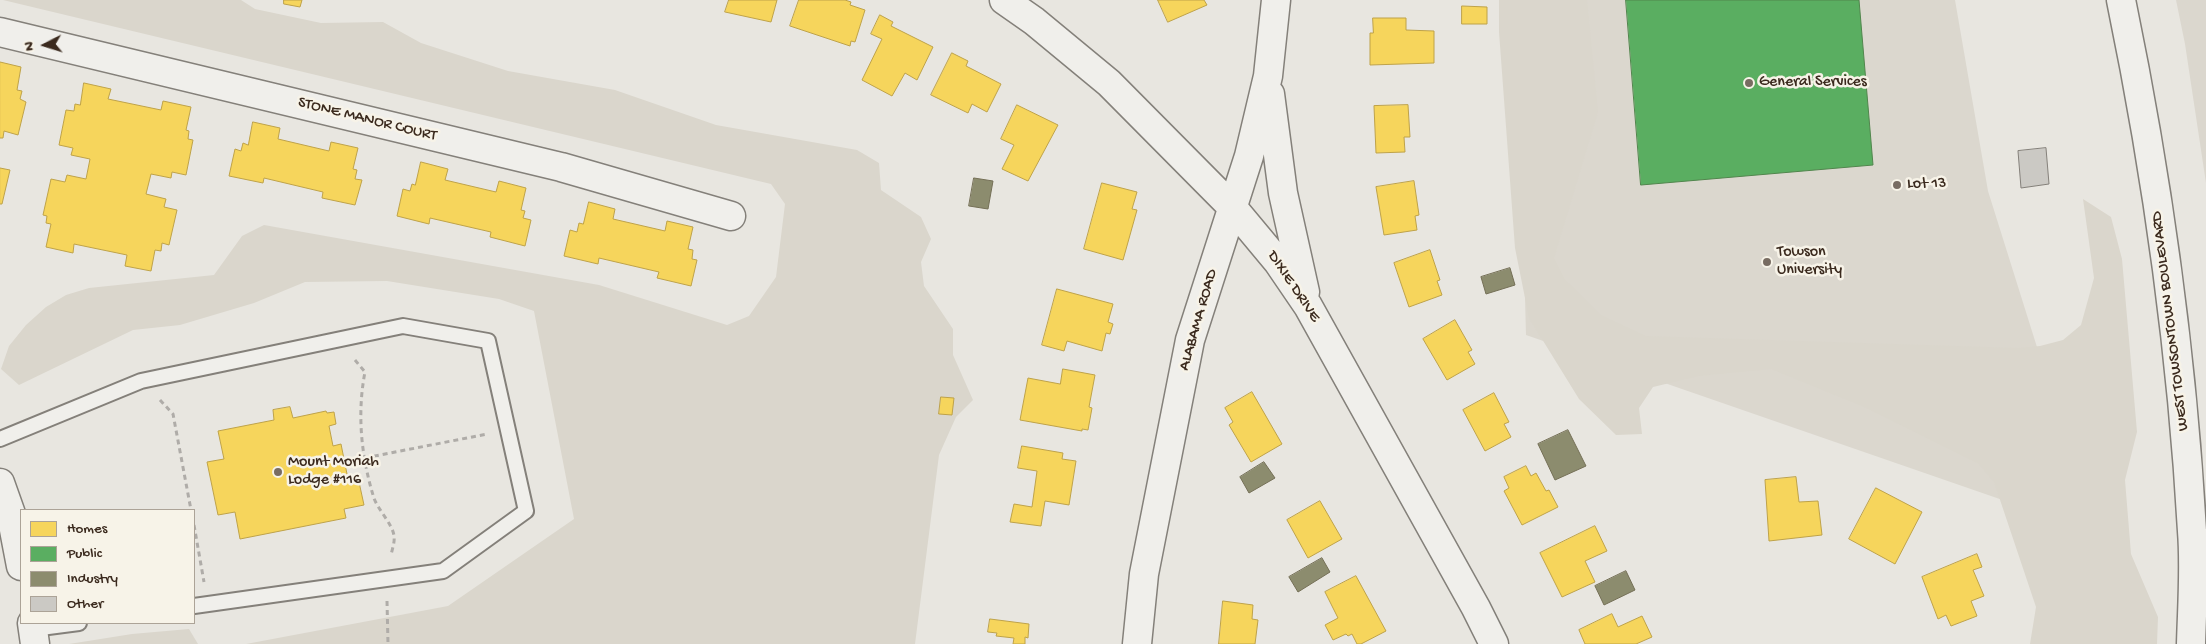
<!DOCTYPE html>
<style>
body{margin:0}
#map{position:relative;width:2206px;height:644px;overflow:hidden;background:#e8e6e0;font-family:"Gochi Hand",sans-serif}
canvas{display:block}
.legend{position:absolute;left:20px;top:509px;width:175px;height:115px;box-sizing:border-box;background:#f7f3e8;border:1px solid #aca397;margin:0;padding:6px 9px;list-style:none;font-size:15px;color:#3b2a1e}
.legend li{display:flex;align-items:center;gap:10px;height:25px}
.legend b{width:25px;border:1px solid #aca397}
.north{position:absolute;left:20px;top:20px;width:50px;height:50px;-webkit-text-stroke:4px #f7f3e8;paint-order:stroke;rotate:265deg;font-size:14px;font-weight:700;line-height:20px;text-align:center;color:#3b2a1e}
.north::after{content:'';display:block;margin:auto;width:18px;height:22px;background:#3b2a1e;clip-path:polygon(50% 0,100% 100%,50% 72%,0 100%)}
</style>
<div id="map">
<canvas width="2206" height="644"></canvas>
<ul class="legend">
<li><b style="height:14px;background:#f6d55c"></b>Homes</li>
<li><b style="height:14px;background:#5aae61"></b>Public</li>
<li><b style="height:14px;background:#8c8c6e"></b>Industry</li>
<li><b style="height:14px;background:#cbc9c4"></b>Other</li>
</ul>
<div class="north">N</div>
</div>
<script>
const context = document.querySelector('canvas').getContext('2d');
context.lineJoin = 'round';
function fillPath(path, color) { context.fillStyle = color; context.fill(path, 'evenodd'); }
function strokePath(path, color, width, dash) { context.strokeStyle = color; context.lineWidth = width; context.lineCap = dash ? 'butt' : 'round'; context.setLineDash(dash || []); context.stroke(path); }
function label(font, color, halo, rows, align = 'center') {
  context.font = font + ' "Gochi Hand",sans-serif'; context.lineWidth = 5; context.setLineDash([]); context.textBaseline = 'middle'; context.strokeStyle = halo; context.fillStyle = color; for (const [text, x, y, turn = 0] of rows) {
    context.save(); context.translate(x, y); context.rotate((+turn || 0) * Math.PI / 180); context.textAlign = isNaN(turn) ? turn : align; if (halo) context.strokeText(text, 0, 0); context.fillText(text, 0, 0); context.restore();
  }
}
fillPath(new Path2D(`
 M1517,0H1955L1988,191L2095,532L1526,335Z
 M2176,0H2206V183L2185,44Z`), '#dbd7ce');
fillPath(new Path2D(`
 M3,0H241L255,9L321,23L383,22L421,43L508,71L615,90L716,125L857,150L879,163L881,190L921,217L931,239L921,262L924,286L953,329V355L973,400L956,417L939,455L915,644H246L448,606L574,519L534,311L499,299L387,281L305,282L254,303L180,325L133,330L19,385L1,369L9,346L26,325L46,307L66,295L89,288L214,275L242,236L264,225L599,285L727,325L749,316L776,277L785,204L771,184Z
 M1499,0H1587L1598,112L1554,258L1565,280L1601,315L1646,336L2018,348L2040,346L2063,340L2081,325L2094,278L2083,199L2111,217L2122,259L2137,432L2125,480L2131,554L2158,617L2157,644H2030L2036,607L1994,482L1979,464L1864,407L1771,369L1699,376L1653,387L1639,408L1642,434L1616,435L1579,399L1529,318L1515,248L1499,32Z
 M189,629L198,644H69L132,634Z`), '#dad6cc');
const homes = new Path2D(`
 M284,0H302L300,7L284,4Z
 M729,0H777L771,22L725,12Z
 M799,0H845L851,2L850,5L865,10L855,42L851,41L850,46L790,26Z
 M1158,0H1204L1207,5L1168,22Z
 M1462,6L1487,7V24H1462Z
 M880,15L893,22L891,26L933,47L917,80L905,73L892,96L862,80L882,39L871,34Z
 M1373,18H1406V30L1434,31V63L1370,65V33H1373Z
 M952,53L968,61L966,66L1001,84L987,112L972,104L968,113L931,95Z
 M0,62L21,67L17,90L22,91L20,99L26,102L18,135L4,131L3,138H0Z
 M84,83L111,89L108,99L161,110L163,101L191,107L186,130L189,131L188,139L193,140L186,175L172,172L171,178L151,174L146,194L166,199L164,207L177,210L169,245L162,243L161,251L155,250L151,271L125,266L127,255L74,244L73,253L46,247L51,224L46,223L47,216L43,215L51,179L65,182L67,175L86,179L90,159L71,155L73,148L59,145L66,110L74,111L75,104L80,105Z
 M1017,105L1058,125L1028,181L1002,169L1014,145L1001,139Z
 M1408,105L1410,137H1404L1405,152L1376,153L1374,106Z
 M253,122L280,128L278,139L329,151L331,142L358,148L353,169L357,170L355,179L362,180L355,205L322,198L323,192L264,178L263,183L229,176L235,149L241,151L243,143L248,145Z
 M421,162L448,169L445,180L496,192L499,181L526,188L521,210L525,211L523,218L531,220L525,246L490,237L491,232L430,218L429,224L397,216L403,189L410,191L412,184L415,185Z
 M0,168L10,170L2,204H0Z
 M1414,181L1419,215L1415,216L1417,230L1384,235L1376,187Z
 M1102,183L1137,192L1132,209L1137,210L1123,260L1084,249Z
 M589,202L615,209L613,219L665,231L667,221L693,227L688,249L693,250L692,259L697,260L691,286L657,278L659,272L599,258L598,264L564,256L570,230L577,232L579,223L583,224Z
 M1430,250L1440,280L1437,281L1442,295L1409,307L1394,263Z
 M1057,289L1113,304L1108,322L1113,324L1110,334L1106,333L1102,351L1067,341L1064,351L1042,345Z
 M1455,320L1472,350L1468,352L1475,364L1447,380L1423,339Z
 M1063,369L1095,375L1089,407L1092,408L1088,430L1082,429V431L1020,420L1028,378L1060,384Z
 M1252,392L1282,444L1251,462L1229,425L1233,422L1225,408Z
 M1494,393L1509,422L1504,424L1511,437L1485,451L1463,410Z
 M941,397L954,398L952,415L939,414Z
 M290,407L293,418L326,411L327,413L334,412L336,424L329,426L333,446L341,444L349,484L359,482L364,505L344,509L346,518L240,539L235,512L218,515L207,462L224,459L218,431L274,420L273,410Z
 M1022,446L1063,453L1062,459L1076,461L1069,505L1045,501L1041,526L1010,522L1014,504L1032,507L1037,471L1018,468Z
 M1526,466L1531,476L1536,473L1546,491L1549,490L1558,507L1522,525L1504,491L1509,488L1504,477Z
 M1796,477L1799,502L1818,501L1822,535L1769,541L1765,480Z
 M1876,488L1922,512L1895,564L1849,539Z
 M1320,501L1342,539L1308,558L1287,520Z
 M1595,526L1607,551L1585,561L1595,582L1562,597L1540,553Z
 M1977,554L1982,567L1973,570L1984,596L1971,601L1977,616L1951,626L1946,615L1938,619L1922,577Z
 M1356,576L1386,631L1361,644H1357L1352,634L1348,636L1346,634L1333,640L1325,625L1338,618L1325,592Z
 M1223,601L1253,605L1252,619L1258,620L1255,644H1219Z
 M1612,614L1618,627L1642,616L1652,637L1636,644H1585L1579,630Z
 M990,619L1029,624L1028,638L1025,637V644H1013L1014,638L996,636L997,633L988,632Z`);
fillPath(homes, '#f6d55c');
strokePath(homes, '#bea249', 1);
const public = new Path2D(`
 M1626,0H1859L1873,165L1641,185Z`);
fillPath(public, '#5aae61');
strokePath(public, '#51864d', 1);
const industry = new Path2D(`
 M974,178L993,181L988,209L969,206Z
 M1510,268L1515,285L1486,294L1481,277Z
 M1568,430L1586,466L1555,480L1538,444Z
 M1264,462L1275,478L1249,493L1240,477Z
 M1322,558L1330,572L1298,592L1289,577Z
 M1626,571L1635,590L1604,605L1595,586Z`);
fillPath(industry, '#8c8c6e');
strokePath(industry, '#746f56', 1);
const building = new Path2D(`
 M2046,148L2049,184L2021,188L2018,151Z`);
fillPath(building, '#cbc9c4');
strokePath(building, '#84807a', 1);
const service = new Path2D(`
 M0,439L141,381L403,326L488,341L526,511L443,571L194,606
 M33,629L79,623`);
const minor = new Path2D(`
 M1004,0L1034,21L1109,83L1233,208L1278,262L1308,306L1476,608L1494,644
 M0,32L561,167L731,216
 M1270,94L1283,193L1305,292
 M0,483L11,514L21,566
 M32,623L35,644
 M1137,644L1144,574L1190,340L1249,156L1268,76L1276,0`);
const secondary = new Path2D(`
 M2121,0C2157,174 2182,353 2192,531C2195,568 2192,607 2191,644`);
strokePath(service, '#84807a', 18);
strokePath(minor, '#84807a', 31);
strokePath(secondary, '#84807a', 31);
strokePath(new Path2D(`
 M355,360L365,372C357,413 361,455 373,495C376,508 393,524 394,536C395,542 392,550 391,555
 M160,400L173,414L191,510
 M365,458L487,434
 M194,525L204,582
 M387,601L388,644`), '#afaca8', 3, [5, 4]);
strokePath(service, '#f0efeb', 14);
strokePath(minor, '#f0efeb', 28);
strokePath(secondary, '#f0efeb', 28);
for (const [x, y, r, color] of [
 [1749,83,5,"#786c62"],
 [1897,185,5,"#786c62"],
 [1767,262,5,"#786c62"],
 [278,472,5,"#786c62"]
]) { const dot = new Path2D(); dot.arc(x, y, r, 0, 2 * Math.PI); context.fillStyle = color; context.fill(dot); strokePath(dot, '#f7f3e8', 2); }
label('16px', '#3b2a1e', '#f7f3e8', [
 ["General Services",1759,83],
 ["Lot 13",1907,185],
 ["Towson",1777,253],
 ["University",1777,271],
 ["Mount Moriah",288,463],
 ["Lodge #116",288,481]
], 'left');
label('16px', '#3b2a1e', '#f7f3e8', [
 ["STONE MANOR COURT",367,120,14],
 ["DIXIE DRIVE",1293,287,56],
 ["ALABAMA ROAD",1199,320,-74],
 ["WEST TOWSONTOWN BOULEVARD",2171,321,-97]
]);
</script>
